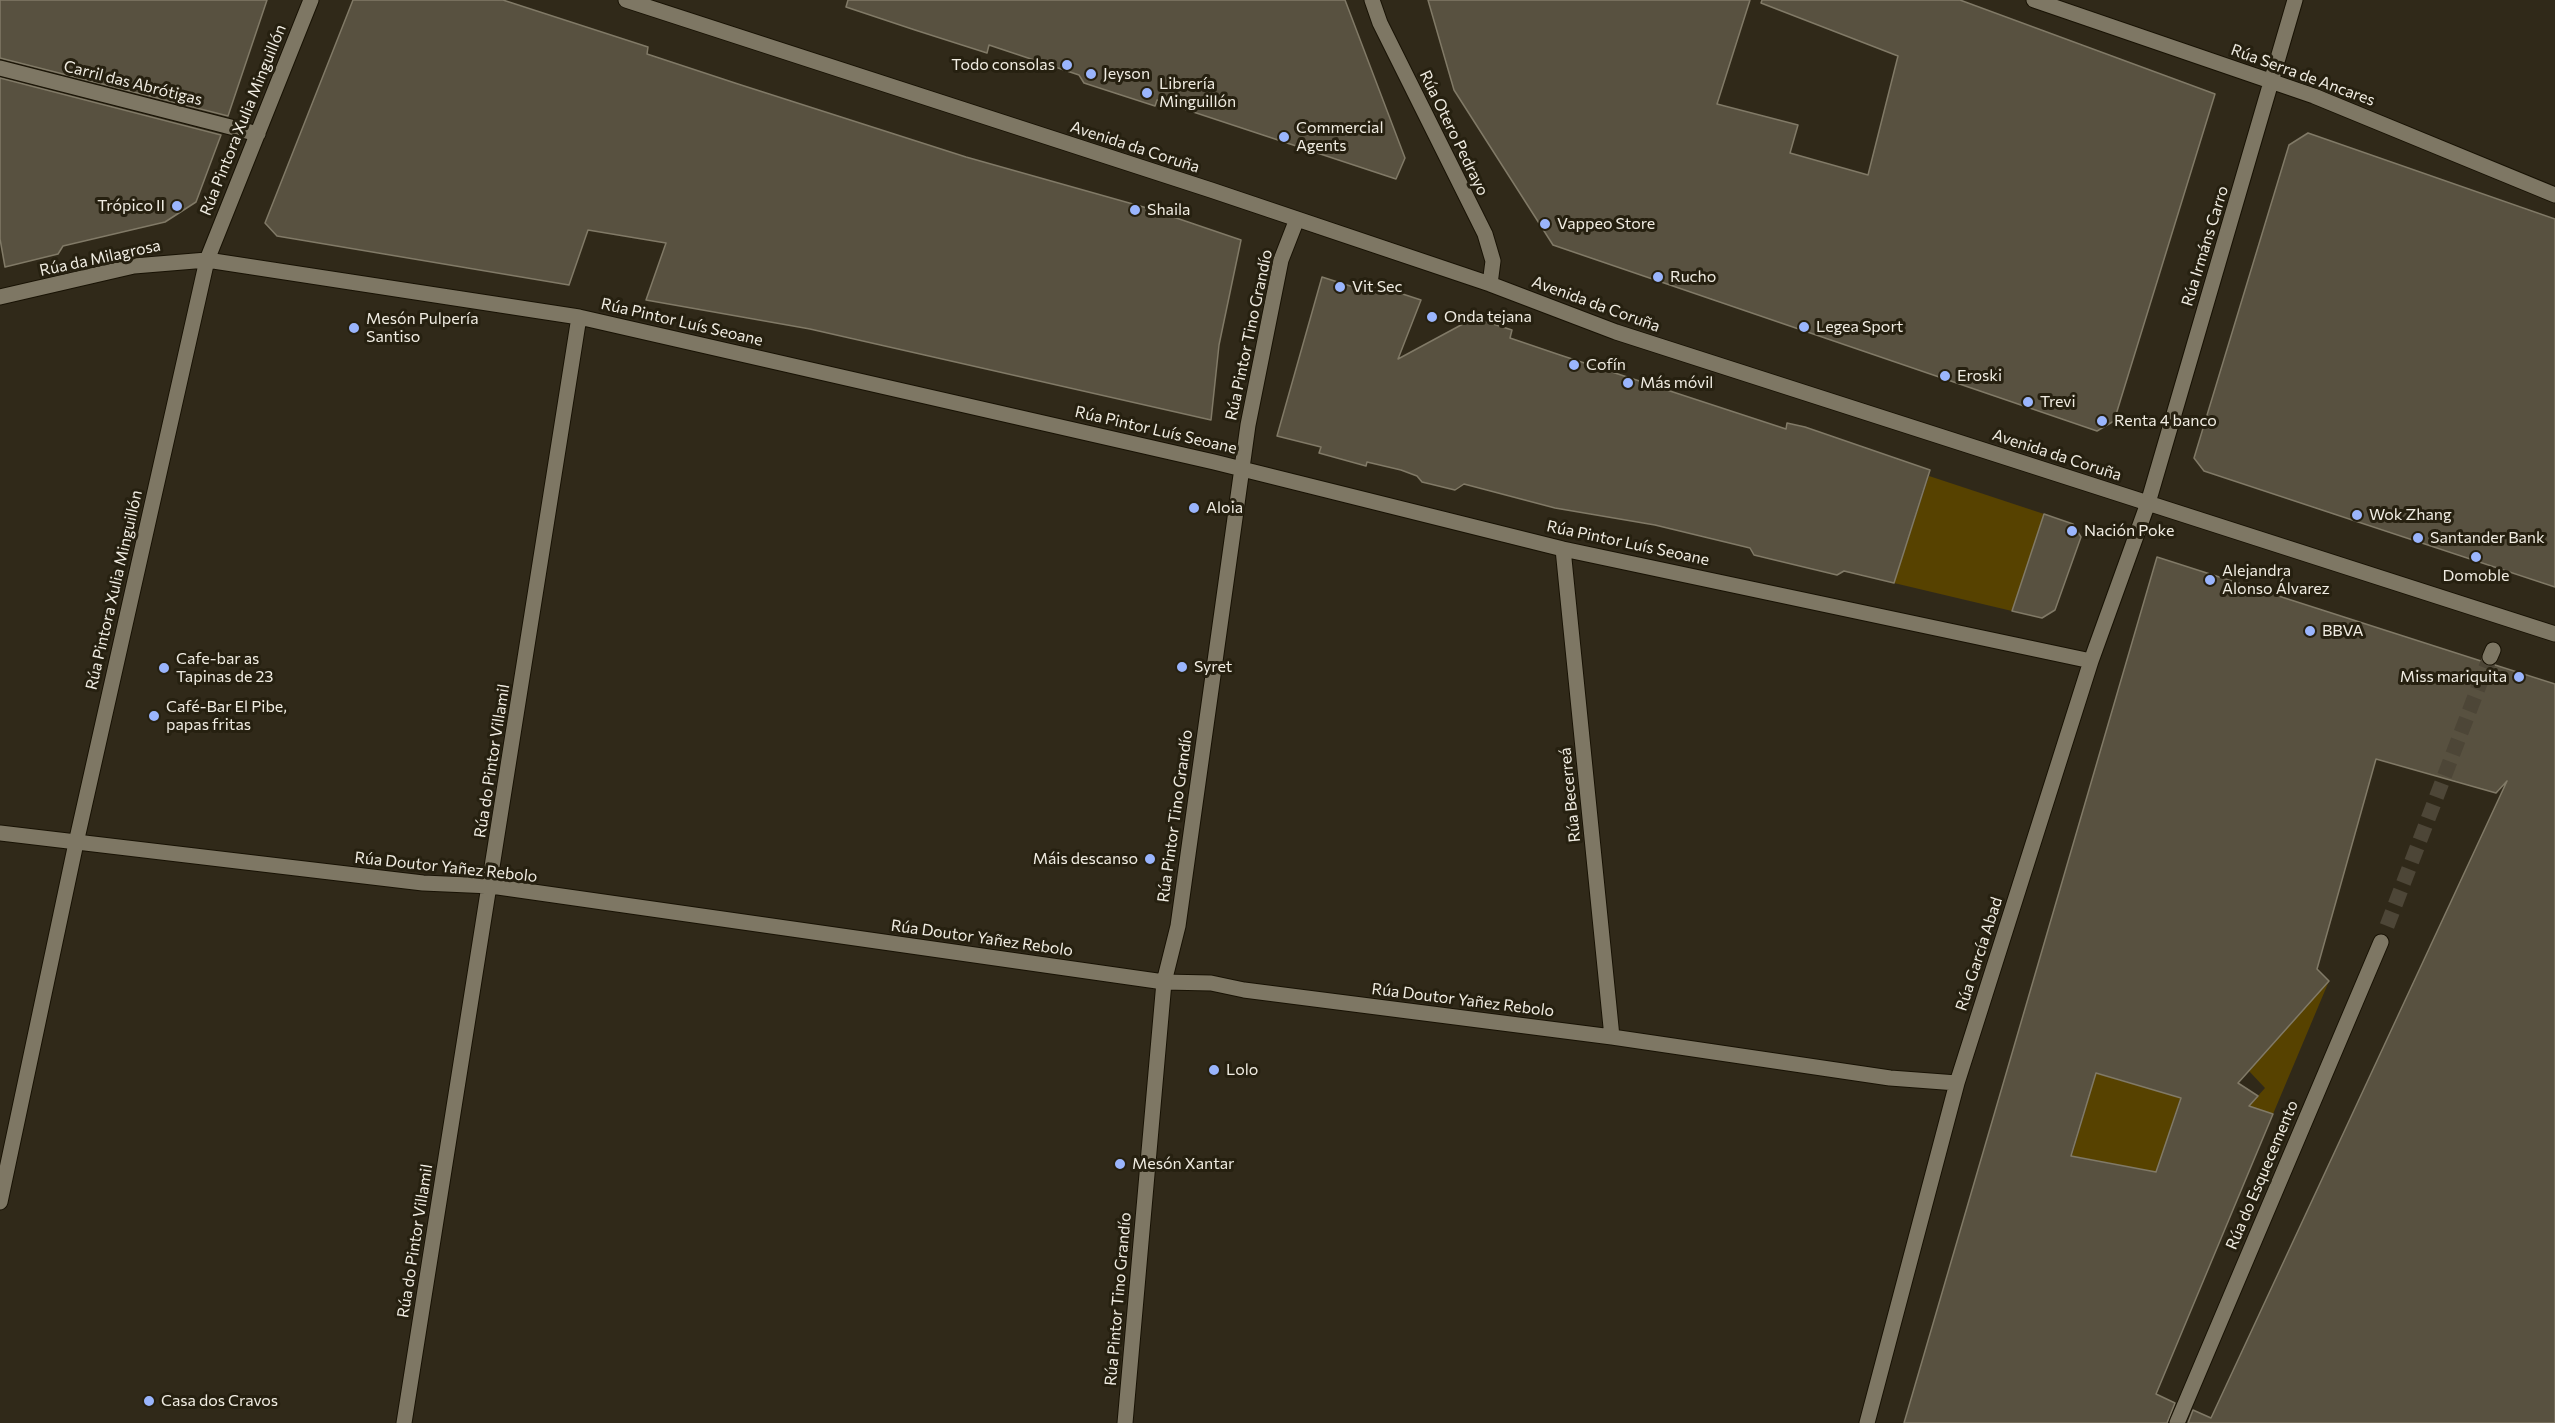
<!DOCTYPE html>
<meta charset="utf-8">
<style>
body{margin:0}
canvas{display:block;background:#302919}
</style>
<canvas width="2555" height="1423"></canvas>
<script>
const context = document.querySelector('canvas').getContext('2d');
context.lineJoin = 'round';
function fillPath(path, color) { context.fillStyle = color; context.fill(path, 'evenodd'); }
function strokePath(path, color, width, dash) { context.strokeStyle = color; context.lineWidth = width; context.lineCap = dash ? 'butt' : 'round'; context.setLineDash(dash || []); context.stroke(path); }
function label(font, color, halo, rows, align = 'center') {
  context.font = font + ' Commissioner,sans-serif'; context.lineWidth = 6; context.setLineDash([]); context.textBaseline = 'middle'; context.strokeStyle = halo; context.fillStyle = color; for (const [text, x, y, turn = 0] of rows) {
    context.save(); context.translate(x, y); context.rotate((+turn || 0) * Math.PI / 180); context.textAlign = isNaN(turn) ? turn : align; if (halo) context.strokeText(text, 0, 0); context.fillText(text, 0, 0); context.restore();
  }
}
fillPath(new Path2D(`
 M1929,476L2044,514L2012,611L1894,583Z
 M2329,981L2273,1114L2249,1106L2265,1088L2249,1071Z
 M2133,1066L2185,1084L2169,1132L2166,1181L2110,1163L2072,1156L2096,1073L2128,1083Z`), '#574200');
const building = new Path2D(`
 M0,0H267L228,116L0,58Z
 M353,0H503L648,47L647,54L738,84L966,157L1147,208L1241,240L1219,345L1211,420L810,329L646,300L666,243L588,230L569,285L277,236L265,223Z
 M848,0H1345L1405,158L1396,179L1157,100L1155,106L1084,83L1079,75L989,45L987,53L915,30L846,7Z
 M1428,0H1750L1717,104L1798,125L1790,153L1868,175L1898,56L1761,3L1762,0H1960L2215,94L2114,421L2097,431L1553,245L1454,90Z
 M0,78L221,135L196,202L165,222L63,246L58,254L5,267L0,239Z
 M2308,133L2555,219V587L2204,471L2194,458L2289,145Z
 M1322,277L1372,293L1375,285L1421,300L1398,359L1474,318L1512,330L1510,338L1560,355L1786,429L1787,423L1805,427L1930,470L1894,583L1844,571L1837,575L1754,555L1750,548L1655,525L1555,508L1464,484L1455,490L1422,482L1417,476L1401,470L1367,462L1366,466L1319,453L1321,447L1277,436Z
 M2044,514L2073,524L2081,537L2055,610L2042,618L2012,611Z
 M2157,557L2481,661L2487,666L2495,665L2555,684V1423H2188L2193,1410L2211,1418L2507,781L2496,793L2376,759L2317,969L2329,981L2238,1083L2258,1096L2249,1106L2273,1114L2156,1394L2175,1403L2167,1423H1904ZM2096,1073L2181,1098L2156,1172L2071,1156Z`);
fillPath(building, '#585140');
strokePath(building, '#817a67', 1.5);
strokePath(new Path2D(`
 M2387,926L2490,657`), '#4d4637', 15, [15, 8]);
const minor = new Path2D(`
 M626,0L1211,190L1490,284L1616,332L2555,634
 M1372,0L1380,23L1485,234L1493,261L1490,284
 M2034,0L2314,96L2555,195
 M0,68L258,134
 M0,297L134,266L207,260L579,317L1214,462L1563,549L2091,661
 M1563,549L1612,1037
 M2490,657L2493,650
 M0,833L423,883L491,886L1164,982L1211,983L1244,990L1612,1037L1890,1078L1957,1083
 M0,1202L76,843L207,260L311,0
 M404,1423L579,317
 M1125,1423L1164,982L1178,926L1248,425L1281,260L1297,219
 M1867,1423L1957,1083L2091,661L2148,503L2295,0
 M2177,1423L2381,942`);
strokePath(minor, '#181204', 17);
strokePath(minor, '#7e7764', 15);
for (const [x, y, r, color] of [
 [1067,65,6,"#9ab5fd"],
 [1091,74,6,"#9ab5fd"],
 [1147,93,6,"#9ab5fd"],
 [1284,137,6,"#9ab5fd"],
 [177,206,6,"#9ab5fd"],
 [1135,210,6,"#9ab5fd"],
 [1545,224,6,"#9ab5fd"],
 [1658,277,6,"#9ab5fd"],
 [1340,287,6,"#9ab5fd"],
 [1432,317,6,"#9ab5fd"],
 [1804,327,6,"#9ab5fd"],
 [354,328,6,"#9ab5fd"],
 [1574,365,6,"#9ab5fd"],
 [1945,376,6,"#9ab5fd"],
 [1628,383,6,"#9ab5fd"],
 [2028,402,6,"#9ab5fd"],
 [2102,421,6,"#9ab5fd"],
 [1194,508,6,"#9ab5fd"],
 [2357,515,6,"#9ab5fd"],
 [2072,531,6,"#9ab5fd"],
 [2418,538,6,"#9ab5fd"],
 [2476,557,6,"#9ab5fd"],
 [2210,580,6,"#9ab5fd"],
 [2310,631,6,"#9ab5fd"],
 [1182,667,6,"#9ab5fd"],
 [164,668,6,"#9ab5fd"],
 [2519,677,6,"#9ab5fd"],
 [154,716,6,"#9ab5fd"],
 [1150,859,6,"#9ab5fd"],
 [1214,1070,6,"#9ab5fd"],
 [1120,1164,6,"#9ab5fd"],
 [149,1401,6,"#9ab5fd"]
]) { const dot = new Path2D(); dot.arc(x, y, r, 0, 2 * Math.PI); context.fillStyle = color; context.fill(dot); strokePath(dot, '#262010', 2); }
label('16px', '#f0ece2', '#262010', [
 ["Todo consolas",1055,65,"right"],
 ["Jeyson",1103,74],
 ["Librería",1159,84],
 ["Minguillón",1159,102],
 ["Commercial",1296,128],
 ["Agents",1296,146],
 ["Trópico II",165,206,"right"],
 ["Shaila",1147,210],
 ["Vappeo Store",1557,224],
 ["Rucho",1670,277],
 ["Vit Sec",1352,287],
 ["Onda tejana",1444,317],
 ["Mesón Pulpería",366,319],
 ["Santiso",366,337],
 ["Legea Sport",1816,327],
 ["Cofín",1586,365],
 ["Eroski",1957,376],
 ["Más móvil",1640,383],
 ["Trevi",2040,402],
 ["Renta 4 banco",2114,421],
 ["Aloia",1206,508],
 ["Wok Zhang",2369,515],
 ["Nación Poke",2084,531],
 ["Santander Bank",2430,538],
 ["Alejandra",2222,571],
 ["Alonso Álvarez",2222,589],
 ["Domoble",2476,576,"center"],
 ["BBVA",2322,631],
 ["Cafe-bar as",176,659],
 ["Tapinas de 23",176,677],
 ["Syret",1194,667],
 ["Miss mariquita",2507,677,"right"],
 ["Café-Bar El Pibe,",166,707],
 ["papas fritas",166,725],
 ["Máis descanso",1138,859,"right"],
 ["Lolo",1226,1070],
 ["Mesón Xantar",1132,1164],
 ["Casa dos Cravos",161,1401]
], 'left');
label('16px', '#f0ece2', '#262010', [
 ["Rúa Serra de Ancares",2303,75,20],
 ["Carril das Abrótigas",133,83,14],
 ["Rúa Pintora Xulia Minguillón",243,120,-68],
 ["Rúa Otero Pedrayo",1454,133,64],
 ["Avenida da Coruña",1135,147,18],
 ["Rúa Irmáns Carro",2205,246,-73],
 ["Rúa da Milagrosa",100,258,-12],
 ["Avenida da Coruña",1596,304,20],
 ["Rúa Pintor Luís Seoane",682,322,13],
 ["Rúa Pintor Tino Grandío",1249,335,-78],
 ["Rúa Pintor Luís Seoane",1156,430,13],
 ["Avenida da Coruña",2057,455,18],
 ["Rúa Pintor Luís Seoane",1628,543,12],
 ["Rúa Pintora Xulia Minguillón",114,590,-77],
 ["Rúa do Pintor Villamil",492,761,-81],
 ["Rúa Becerreá",1570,795,-96],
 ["Rúa Pintor Tino Grandío",1175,816,-82],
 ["Rúa Doutor Yañez Rebolo",446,867,6],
 ["Rúa Doutor Yañez Rebolo",982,938,8],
 ["Rúa García Abad",1979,954,-72],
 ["Rúa Doutor Yañez Rebolo",1463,1000,7],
 ["Rúa do Esquecemento",2262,1175,-67],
 ["Rúa do Pintor Villamil",415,1241,-81],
 ["Rúa Pintor Tino Grandío",1118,1299,-85]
]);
</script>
